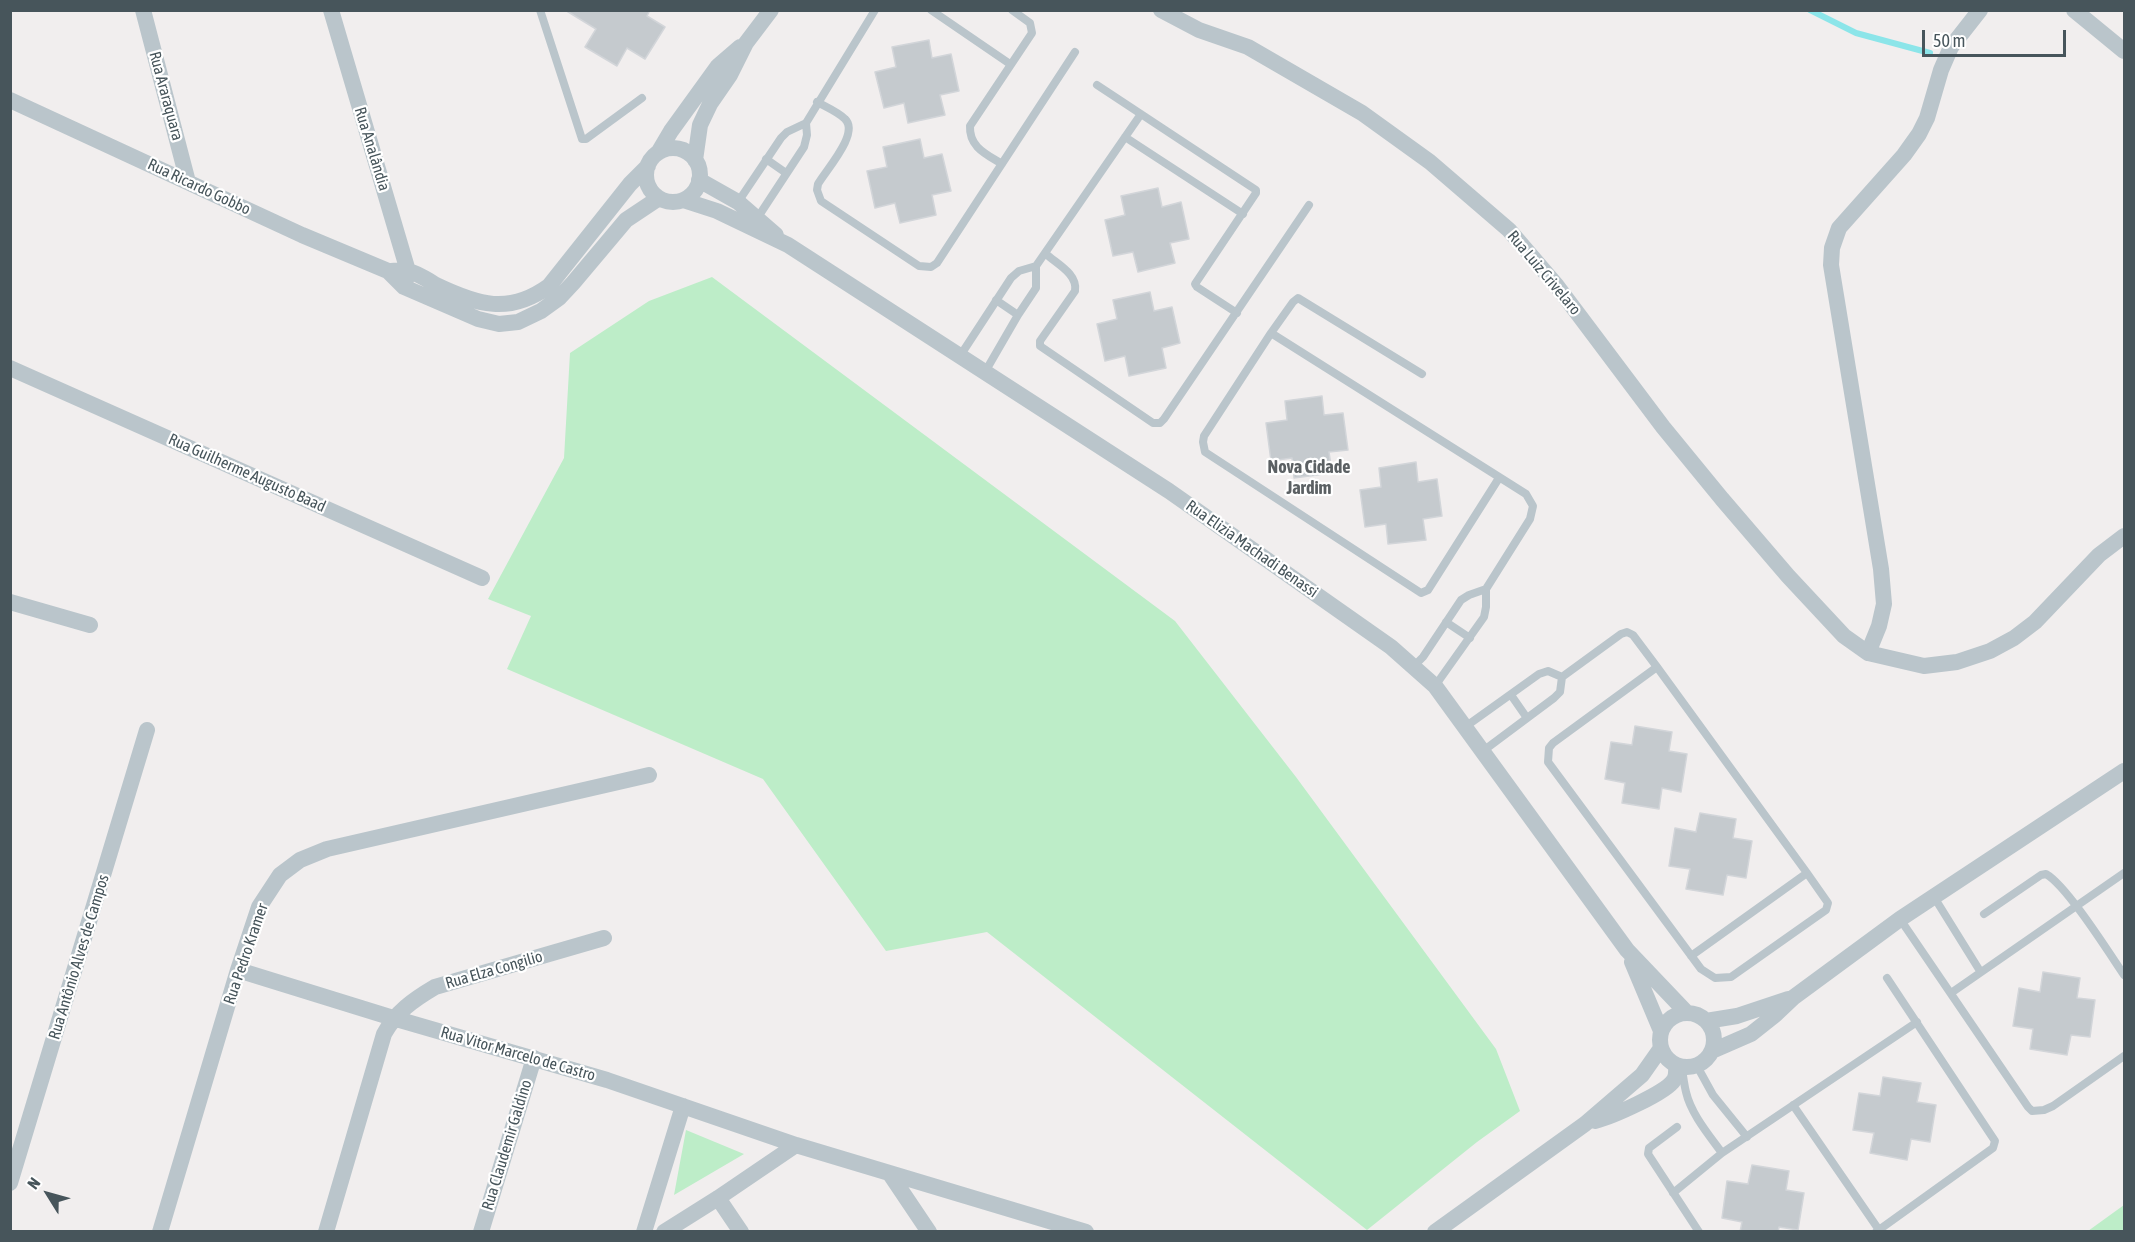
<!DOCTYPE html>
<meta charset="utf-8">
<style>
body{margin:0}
#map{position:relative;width:2135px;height:1242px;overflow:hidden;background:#f1eeee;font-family:"Asap Condensed",sans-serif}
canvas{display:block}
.frame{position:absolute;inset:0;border:12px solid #47555b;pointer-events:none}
.north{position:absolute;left:18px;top:1164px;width:60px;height:60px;-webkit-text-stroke:4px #fff;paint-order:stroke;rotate:307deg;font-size:16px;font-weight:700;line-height:24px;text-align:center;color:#47555b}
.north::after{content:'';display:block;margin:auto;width:21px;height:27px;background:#47555b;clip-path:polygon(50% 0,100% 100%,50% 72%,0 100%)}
.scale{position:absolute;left:1922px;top:30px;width:144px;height:27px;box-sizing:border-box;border:3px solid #47555b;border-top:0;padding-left:8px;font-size:18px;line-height:21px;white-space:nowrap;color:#47555b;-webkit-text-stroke:4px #fff;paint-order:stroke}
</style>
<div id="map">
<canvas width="2135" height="1242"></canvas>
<div class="frame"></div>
<div class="north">N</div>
<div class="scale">50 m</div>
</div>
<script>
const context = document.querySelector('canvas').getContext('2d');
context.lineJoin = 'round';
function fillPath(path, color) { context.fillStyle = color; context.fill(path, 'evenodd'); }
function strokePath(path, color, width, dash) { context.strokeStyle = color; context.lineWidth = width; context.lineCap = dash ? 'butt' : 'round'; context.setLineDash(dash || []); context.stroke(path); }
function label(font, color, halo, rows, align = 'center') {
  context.font = font + ' "Asap Condensed",sans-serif'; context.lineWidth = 4.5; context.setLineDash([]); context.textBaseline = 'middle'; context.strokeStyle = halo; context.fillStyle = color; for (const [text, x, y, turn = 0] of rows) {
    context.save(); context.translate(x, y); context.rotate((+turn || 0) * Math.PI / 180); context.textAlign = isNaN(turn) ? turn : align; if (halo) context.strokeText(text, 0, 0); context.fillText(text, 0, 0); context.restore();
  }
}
fillPath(new Path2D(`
 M712,277L1175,621L1296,777L1496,1049L1520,1111L1477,1142L1367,1230L987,932L886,951L763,779L507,669L531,616L488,599L564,458L570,353L649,301Z
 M686,1130L744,1154L674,1195Z
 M2124,1205V1231H2088Z`), '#bdedc8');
strokePath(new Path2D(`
 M1810,10L1856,33L1930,53`), '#8ce5e9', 6);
const building = new Path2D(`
 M565,10H650L647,16L665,27L645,59L627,48L617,66L585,47L596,29Z
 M929,40L932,58L951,54L959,91L940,95L945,115L908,123L904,103L884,108L875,72L896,67L892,47Z
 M920,139L924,158L942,154L951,191L932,195L936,215L900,223L895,203L875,208L867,171L887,167L883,147Z
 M1158,188L1162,207L1181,202L1189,239L1170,243L1175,263L1138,272L1133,252L1113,256L1105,220L1125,215L1121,196Z
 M1150,292L1154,311L1172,307L1180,343L1162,348L1166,368L1129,376L1125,356L1105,361L1097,324L1117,319L1113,300Z
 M1322,396L1324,415L1343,413L1348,450L1329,452L1332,473L1294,478L1292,458L1271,461L1266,423L1287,420L1285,401Z
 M1416,462L1418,482L1437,479L1442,516L1423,519L1426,540L1388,544L1386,524L1365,527L1360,490L1381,487L1379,468Z
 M1635,726L1672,732L1669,751L1687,754L1681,792L1662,788L1659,809L1622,803L1625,783L1605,779L1611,742L1632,745Z
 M1700,813L1736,819L1733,838L1752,841L1746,878L1727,875L1723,895L1686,889L1690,869L1669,866L1675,828L1696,832Z
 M2043,972L2080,978L2077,998L2095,1000L2090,1037L2071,1035L2067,1055L2030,1049L2033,1029L2013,1026L2019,988L2040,992Z
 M1883,1077L1921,1083L1917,1102L1936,1105L1930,1142L1911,1139L1907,1160L1870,1153L1874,1133L1853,1130L1859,1093L1880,1096Z
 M1752,1165L1789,1171L1786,1190L1804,1193L1798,1230L1779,1227L1778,1232H1740L1742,1222L1722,1218L1727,1181L1748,1184Z`);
fillPath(building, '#c5cace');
strokePath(building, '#d2d5d9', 1.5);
strokePath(new Path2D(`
 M540,10L582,139H586L642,98
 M931,10L1010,64
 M1097,85L1256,190V193L1195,284L1197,287L1237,313
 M817,102C826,107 838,112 845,119C860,133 826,170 818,184L817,190L821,201L919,266L931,267L937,263L1075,52
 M806,123L875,10
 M1125,137L1243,214
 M766,159L786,173
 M1002,164C986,154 969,147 970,126L1032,33L1030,23L1012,10
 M738,202L781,138L787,132L806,123L807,135L804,147L758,217
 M1046,254C1057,264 1078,274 1075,291L1040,341V346L1153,423H1160L1164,419L1309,205
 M1036,266L1141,114
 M996,300L1018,315
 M1271,333L1526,494L1533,506L1530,519L1486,589
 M960,356L1011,278L1019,271L1036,266V288L1018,315L985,372
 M1422,374L1298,298L1293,302L1271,333L1204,436L1203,442L1205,452L1421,593L1428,590L1499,478
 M1446,622L1470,638
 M1414,666L1423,657L1461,600L1469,595L1486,589V607L1484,617L1435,686
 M1562,677L1621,634L1627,632L1633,635L1657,667L1807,873L1828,903L1826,910L1731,977L1715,978L1701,969L1548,762L1549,748L1553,743L1657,667
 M1511,695L1527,718
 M1465,727L1539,674L1548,671L1562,677L1560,692L1554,698L1483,751
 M1934,897L1980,971
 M1984,914L2041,875L2046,874C2067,886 2109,953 2124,975
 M1900,919L2028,1107L2032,1111L2044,1110L2053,1106L2124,1056
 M1691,956L1807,873
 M1951,993L2124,873
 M1697,1066L1713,1095L1747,1137
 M1682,1068C1683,1076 1684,1084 1686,1092C1691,1114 1709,1135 1722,1153
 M1793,1105L1879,1230
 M1677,1127L1649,1148L1648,1154L1699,1232
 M1673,1193L1722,1153L1917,1022
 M1876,1232L1993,1148L1995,1141L1887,978`), '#bac5cb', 8);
strokePath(new Path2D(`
 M143,10L188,182
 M331,10L408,271L406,280
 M1161,10L1199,30L1248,47L1362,113L1430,162L1509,230L1557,286L1663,427L1722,499L1788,576L1844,636L1868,653L1924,666L1957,662L1990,651L2014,638L2035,622L2099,555L2124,536
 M2074,10L2124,51
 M10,100L302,235L388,271L404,287L478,319L499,324L518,322L541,311L559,298L573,283L626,220L659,198
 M646 175a27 27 0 1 1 54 0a27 27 0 1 1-54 0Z
 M658,153L671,131L718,66L740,47
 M695,160L700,125L710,104L730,75L746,43L771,10
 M699,180L738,202L776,235
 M683,200L717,211L788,245L1169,491L1391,647L1435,686L1627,950L1687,1013
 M388,271C394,271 401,270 407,271C416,272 428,280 436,285C478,305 509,315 549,286L630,184L648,166
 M10,368L482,578
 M10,602L90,625
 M1868,653L1879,626L1884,604L1881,569L1831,265L1832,248L1839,228L1904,155L1919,134L1927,118L1941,70L1951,47L1980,10
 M1632,962L1661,1031
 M238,970L393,1018L607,1080L796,1145L1086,1232
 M1660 1040a27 27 0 1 1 54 0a27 27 0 1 1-54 0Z
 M1706,1021L1737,1016L1788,999
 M1712,1051L1751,1034L1775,1015L1794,997L1900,919L2124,771
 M1595,1121C1611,1117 1666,1093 1674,1080C1677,1075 1676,1071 1676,1066
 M890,1174L929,1232
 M10,1183L147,730
 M718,1198L741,1232
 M160,1232L238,970L259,907L280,875L300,860L327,849L649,775
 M326,1232L384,1034C396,1012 413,1000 435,987L604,938
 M481,1232L534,1058
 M644,1232L683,1106
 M664,1232L718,1198L796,1145
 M1435,1232L1585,1124L1642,1075L1661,1048`), '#bac5cb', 16);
label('16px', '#47555b', '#fff', [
 ["Rua Araraquara",166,96,75],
 ["Rua Analândia",372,149,73],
 ["Rua Ricardo Gobbo",199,187,25],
 ["Rua Luiz Crivelaro",1544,273,50],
 ["Rua Guilherme Augusto Baad",247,473,24],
 ["Rua Elizia Machadi Benassi",1252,549,35],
 ["Rua Pedro Kramer",246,954,-71],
 ["Rua Antônio Alves de Campos",79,957,-73],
 ["Rua Elza Congilio",494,970,-16],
 ["Rua Vitor Marcelo de Castro",518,1054,16],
 ["Rua Claudemir Galdino",507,1145,-73]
]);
label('bold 18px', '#5b6063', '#fff', [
 ["Nova Cidade",1309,467],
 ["Jardim",1309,488]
]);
</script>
